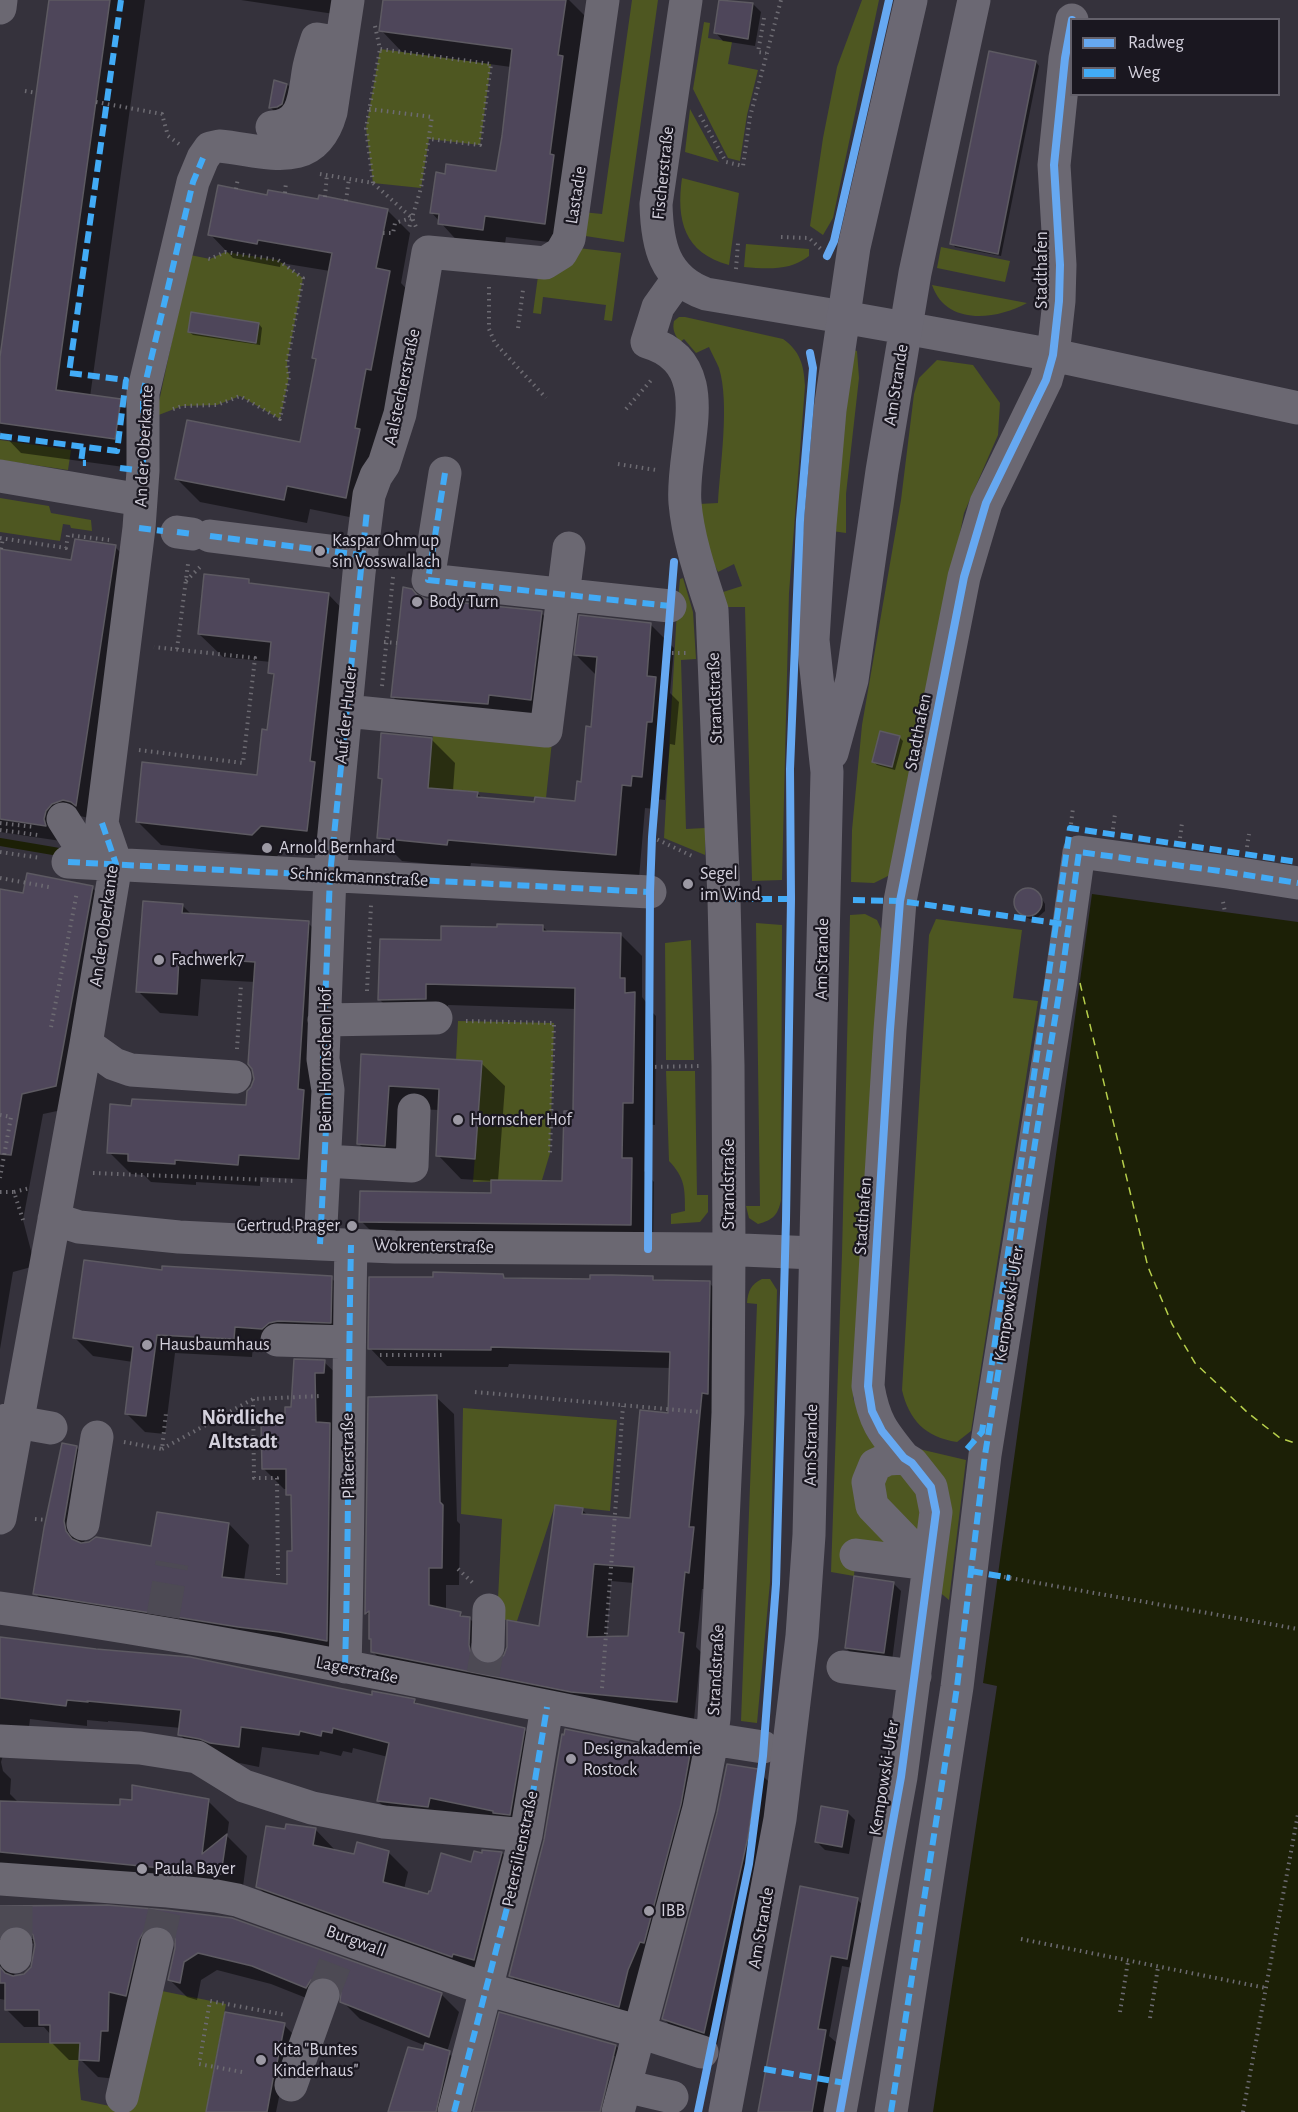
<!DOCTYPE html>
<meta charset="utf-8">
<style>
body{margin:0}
#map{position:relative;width:1298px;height:2112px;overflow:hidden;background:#35323c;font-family:"Alegreya Sans",sans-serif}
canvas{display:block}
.legend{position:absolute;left:1070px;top:18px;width:210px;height:78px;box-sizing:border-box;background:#1a1720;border:2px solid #64616b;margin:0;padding:8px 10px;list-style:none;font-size:18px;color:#d3d0dc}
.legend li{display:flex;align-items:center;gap:12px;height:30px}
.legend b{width:30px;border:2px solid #64616b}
</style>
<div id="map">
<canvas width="1298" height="2112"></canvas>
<ul class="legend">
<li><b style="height:8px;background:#66a8f1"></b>Radweg</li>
<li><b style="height:8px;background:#42abf6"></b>Weg</li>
</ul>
</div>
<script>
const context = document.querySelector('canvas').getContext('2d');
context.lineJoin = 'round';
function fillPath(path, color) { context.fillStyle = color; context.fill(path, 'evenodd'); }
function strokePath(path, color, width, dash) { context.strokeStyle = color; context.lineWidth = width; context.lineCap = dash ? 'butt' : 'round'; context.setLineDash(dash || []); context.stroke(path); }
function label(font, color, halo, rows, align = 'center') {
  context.font = font + ' "Alegreya Sans",sans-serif'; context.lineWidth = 4.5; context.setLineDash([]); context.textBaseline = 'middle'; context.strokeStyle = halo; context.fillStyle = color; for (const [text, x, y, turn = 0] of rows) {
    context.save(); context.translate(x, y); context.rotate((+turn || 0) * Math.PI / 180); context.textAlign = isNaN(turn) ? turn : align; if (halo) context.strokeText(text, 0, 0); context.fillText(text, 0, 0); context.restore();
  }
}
fillPath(new Path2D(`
 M632,0H658L624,242L579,235L582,212L602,214Z
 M862,0H879L833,218L823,235L810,226L823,138L837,67Z
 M704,22L710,23L708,38L732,42L728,64L758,70L747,115L740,161L728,158L693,89Z
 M380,49L491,64L480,145L429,139L421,188L373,183L366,128Z
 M690,109L719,162L685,152Z
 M682,178L739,193L729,265C684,253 676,220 682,178Z
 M746,244L809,249V256C790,271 767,269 744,267Z
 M941,247L1010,261L1005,282L937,268Z
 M578,248L621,253L612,321L604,320L606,305L543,297L541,314L533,313L538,276Z
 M225,252L278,260L303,278L287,363L289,377L280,419L240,396L217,405L182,406L156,416L190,255L210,259Z
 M932,285L1027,303C996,320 946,326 932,285Z
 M679,317H685L783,339C800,351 804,365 805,386L789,593L782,880L752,881L745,607H725L723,592L742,586L734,564L718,572L708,552L699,504L718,503C720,466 730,404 719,368C716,361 712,354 709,347L696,353L684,339L680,342C675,335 672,330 674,321Z
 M853,350L857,351L859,378L846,494V533L832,531Z
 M937,360L973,365L1000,403L998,435L964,513L892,874L874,883L851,882L852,830L862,725L901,500L914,394L919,378Z
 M0,440L71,450L68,470L0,460Z
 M0,498L49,506L51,513L91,520L92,531L71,528L70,525L63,524L60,541L0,532Z
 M683,578L693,612L696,659L681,660L686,829L705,828V855L664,838L677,610L680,579Z
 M435,720L553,732L546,798L467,791L417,796L427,744L432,743Z
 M865,914L877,920L882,931L853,1398L868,1437L966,1460L949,1600L897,1557L856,1550L854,1576L831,1572L842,1254L850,915Z
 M936,919L1022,930L1013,998L1038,1001L971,1431L957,1442C925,1437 909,1420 902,1390L929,935Z
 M756,923L782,925L781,1200C778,1215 773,1220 758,1224L749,1218L746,1206H760Z
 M691,940L694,1060H666L665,943Z
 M458,1021L554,1023L550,1153L542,1180L473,1182L482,1062L456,1060Z
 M666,1071H695L697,1195H708V1212L700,1222L671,1224V1214L685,1211C685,1188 685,1178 669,1161Z
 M762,1279H770L777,1290L770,1582L757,1723L741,1721L757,1304L747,1303C748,1291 751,1284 762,1279Z
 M463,1408L617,1420L610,1511L555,1505L517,1621L497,1619L502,1519L461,1514Z
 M152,1989L226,2004L206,2112H0V2043H80L78,2070L81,2100L129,2110Z`), '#4e5721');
fillPath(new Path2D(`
 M1092,894L1298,922V2112H933L997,1686L983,1683Z`), '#1c2006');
fillPath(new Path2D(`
 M51,0H145L90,397L120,401L151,432L146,470L21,453L0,431V368Z
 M241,0H357L354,17Z
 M385,0H569L587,18L566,244L506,237L504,251L461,245L431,212L446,176L497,173L511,67L402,52L381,30Z
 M721,0L753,4L761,12L755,46L723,41L715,32Z
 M1036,62L1039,66L1001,256L955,247L952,243Z
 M275,82L287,84L290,87L285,107L274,111L271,108Z
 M269,197L387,210L410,233L401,283L413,296L369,521L310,509L307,523L200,502L177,479L302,444L317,362L313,358L330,271L281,263L280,267L233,258L210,234Z
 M259,324L262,328L260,345L193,335L189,332Z
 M115,547L131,563L89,818L80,816L61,841L0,832V551L73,562Z
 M249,581L253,586L328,594L351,618L330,854L285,849L276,857L161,845L138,822L258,776L269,732L275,677L270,672L271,662L223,657L199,634Z
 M418,597L426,600L541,613L560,631L549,718L411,715L392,696Z
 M650,624L674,648L670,693L679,702L675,745L670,744L665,800L655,799L654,809L645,808L639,878L471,863L470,868L402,861L379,838L384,782L379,778L432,740L455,763L453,791L477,793L483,799L535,804L576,802L583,783L592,728L597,676L576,655Z
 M899,737L903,741L895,770L877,765L874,762Z
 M92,888L113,908L76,1107L43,1114L23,1220L35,1266L13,1272L0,1349V890L24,895Z
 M1028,889L1034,890L1039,894L1045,904V911L1036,919H1030L1024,916L1016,907L1017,895Z
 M182,905L192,915L308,923L330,945L321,1180L260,1177V1186L196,1182V1185L151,1182L144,1175L131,1174L109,1152L247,1107L255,1079V982L201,979L198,1016L160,1013L138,991Z
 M542,926L548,932L620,934L642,956V997L646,1002V1006L656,1016L655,1125L645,1124L644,1171L654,1182L653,1247L383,1243L361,1221L492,1195L493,1181L461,1179L438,1155L440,1110L412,1109L408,1168L382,1167L358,1143L362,1056L481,1063L505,1086L498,1181L563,1182L575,1113L576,1009L448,1005V1021L402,1022L380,1000L443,941L499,928Z
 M163,1272L331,1278L350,1296L349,1341L281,1347L253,1344L252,1357L175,1353L165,1434L145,1432L126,1413L133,1362L93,1356L74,1337Z
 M503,1276L507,1280L592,1281L652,1278L656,1281L709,1283L727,1300L706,1589H702L696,1647L701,1652L694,1719L391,1670L373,1652V1641L370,1639L371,1617L367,1613L369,1398L436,1397L454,1414L457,1521L460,1524L459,1585H446V1610L460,1613L464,1618H469L487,1636V1666L498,1663L541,1628L582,1510L589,1516L631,1520L670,1415L671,1368L509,1364L508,1367L387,1366L370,1348ZM611,1581L634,1583L629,1638H606Z
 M295,1361L324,1362L345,1382L347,1661L55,1614L35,1593L76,1447L97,1468L84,1544L152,1548L229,1524L249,1545L244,1581L288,1586L293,1553V1499L288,1494V1489H284L263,1468L287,1424L292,1408Z
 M893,1583L901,1591L892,1661L854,1656L846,1648Z
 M0,1638L373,1696L414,1700L419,1706L524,1729L545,1750L531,1835L399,1822L378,1801L388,1757L353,1748L352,1753L343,1751L341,1756L320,1751L319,1755L262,1747L259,1767L201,1755L180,1735L181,1728L108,1721V1722L87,1720V1726L30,1719L27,1743L4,1752L1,1762L3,1771L11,1779L10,1794L19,1803L121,1807L208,1801L229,1822L227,1836L247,1856L242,1894L0,1870Z
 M690,1755L707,1773L636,2023L528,1993L510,1975Z
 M757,1770L771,1784L761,1851L717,2045L677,2033L664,2019Z
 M847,1812L855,1820L849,1854L825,1850L816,1841Z
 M315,1829L334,1849V1851L355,1856L389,1853L408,1872L404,1889L429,1895L483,1855L502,1853L521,1872L493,1978L276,1905L257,1886L286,1830Z
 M801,1887L857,1899L868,1911L858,1969L842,1966L829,2036L837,2043L826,2112H760Z
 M107,1907L441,1994L459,2012L447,2052L467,2070L456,2112H389L426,2046L360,2019L342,2001L343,1994H339L324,2005L271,1984L217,1970L201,1980L197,2000L187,1997L170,1980L176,1943H170L117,2079L98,2077L81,2060H69L51,2042V2035L44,2027H24L6,2009V2000L0,1999V1908ZM36,1943L32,1968L24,1975L14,1977L18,1952L25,1945Z
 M284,2025L292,2033L276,2112H207Z
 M616,2046L633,2063L621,2112H601L615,2056H612L598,2112H475Z`), '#0007');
strokePath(new Path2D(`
 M0,842L65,853`), '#1c2006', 8);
strokePath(new Path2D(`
 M1080,983L1148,1267L1172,1324L1195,1363L1248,1413L1280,1438L1298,1444`), '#b6ce4b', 1.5, [8, 6]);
const building = new Path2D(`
 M49,0H110L56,390L121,399L115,439L0,423V357Z
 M383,0H566L558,55L563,56L550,154L554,155L545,224L485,216L483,230L438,224L439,214L430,213L436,172L445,174L446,164L496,171L502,136L512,49L379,31Z
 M719,0L753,3L748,39L714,33Z
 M989,51L1036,61L998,254L950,244Z
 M274,80L287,84L282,104L277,107L269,108Z
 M218,185L267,195L268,190L318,199L319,195L388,209L376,268L390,271L371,370L366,369L355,428L360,429L346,498L287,486L284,500L175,479L187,420L300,442L316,359L312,358L332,253L258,240L257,244L208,235Z
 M191,312L259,323L256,343L188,332Z
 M75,539L116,545L76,806L71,802L63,800L52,804L46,811L44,819L46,826L0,819V549L71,560Z
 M204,574L249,579V583L329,593L310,761L315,762L307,831L261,826L252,835L136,822L142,762L257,775L262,729L267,730L274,674L268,673L271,642L198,634Z
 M403,587L412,589L417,595L426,599L542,611L531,700L489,695L488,704L391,697Z
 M579,615L651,623L647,676L656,677L652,722H647L642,777L632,776L631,786L622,785L616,855L448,840L447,845L377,838L382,779L378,778L381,733L432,738L428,788L478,792L477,797L534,802L535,797L575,801L577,781L581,782L586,726L591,727L597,657L574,655Z
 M880,731L900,736L892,767L872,762Z
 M27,873L93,886L56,1086L22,1094L11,1155L0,1154V889L23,893Z
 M1014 902a14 14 0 1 1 28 0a14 14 0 1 1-28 0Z
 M143,901L183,904L182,913L309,921L298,1089L304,1090L299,1159L239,1155L238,1165L175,1160V1164L128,1161V1154L107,1153L110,1104L131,1106L132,1099L246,1105L247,1091L251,1087L254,1079L252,1069L248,1064L255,962L179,957L177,994L136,992Z
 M497,924L543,925V931L621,933L620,978H625V993L635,992L633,1103H623L622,1158H632L631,1225L359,1222L360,1191L491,1193V1180L562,1181L564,1111H573L575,988L426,984V999L378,1000L380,939L441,940V926L497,927Z
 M361,1054L482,1061L475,1159L436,1156L439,1089L389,1086L385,1146L357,1144Z
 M84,1260L162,1270V1266L332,1276L331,1323L278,1321L269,1323L262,1329L235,1327L234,1339L157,1335L146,1416L125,1414L133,1347L73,1338Z
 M433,1272L503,1274L504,1278L590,1279V1275H612L653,1276V1280L710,1281L708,1394L702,1393L689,1527H694L689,1573L685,1572L679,1632L684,1633L677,1702L571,1692L371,1652V1639H369V1611L365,1614L368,1397L437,1395L440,1502L443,1505L442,1568H429V1605L461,1612L460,1616L470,1617L469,1645L471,1654L478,1662L487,1665L497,1662L504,1655L507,1647V1620L539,1626L555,1505L583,1508L582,1514L630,1518L640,1410L668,1413L670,1352L491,1347V1350L368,1349L369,1277H433ZM594,1564L634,1567L628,1636L587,1637Z
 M294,1359L325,1360L324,1373H315L316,1422L330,1423L327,1641L279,1632L238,1627L33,1594L44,1528L62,1443L77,1446L64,1521L66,1531L72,1539L81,1543L89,1542L96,1537L151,1546L157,1512L229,1523L222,1577L287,1584V1551H292L291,1495H286V1469H262L261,1423H285V1407H291Z
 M854,1576L894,1582L884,1653L845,1648Z
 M0,1637L96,1649L190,1657L372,1695V1691L415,1699L414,1703L525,1728L510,1815L493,1813V1811L430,1798L428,1807L377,1801L389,1743L333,1728L332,1733L322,1731L321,1736L300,1731L299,1735L241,1727L239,1747L210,1743L200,1739L178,1735L181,1710L87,1701L88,1702L67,1700L66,1706L0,1698Z
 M565,1729L690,1754L681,1804L644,1943L640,1942L628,1970L619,2007L509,1976L544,1840L562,1734L564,1735Z
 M727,1764L758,1769L748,1837L704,2033L662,2019L717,1813Z
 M132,1785L209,1799L202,1854L227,1834L221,1874L0,1852V1801L120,1805V1799L132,1800Z
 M821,1806L848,1811L842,1847L815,1842Z
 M286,1824L316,1828L313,1845L354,1854L357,1842L389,1851L383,1882L428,1894L429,1891H431L441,1853L471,1862L474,1851L482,1853V1850L502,1852L474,1960L453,1954L452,1957L256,1887L266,1826L285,1829Z
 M800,1886L858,1898L847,1959L831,1956L818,2029L826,2030L812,2112H758Z
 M107,1905L166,1910L232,1918L442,1993L429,2037L340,2002L341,1991L337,1982L329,1977H320L311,1980L306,1988L252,1966L198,1953L184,1962L180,1983L168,1980L175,1948V1939L169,1930L162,1926H152L144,1931L139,1940L126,1996L109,1992L108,2031H101L99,2061L79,2060L80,2043H50V2025H39V2010H5V1983H0V1967L5,1973L13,1976L24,1974L31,1967L35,1945L33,1935L26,1928L18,1925L7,1927L0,1935V1906Z
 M225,2012L285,2023L277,2063L279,2064L273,2079L267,2112H206Z
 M499,2012L616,2045L600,2112H473Z
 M425,2043L450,2051L436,2112H388L408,2047L423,2050Z`);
fillPath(building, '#4e465a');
strokePath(building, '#5d5a62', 1.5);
strokePath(new Path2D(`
 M163,1616L172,1563
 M483,1674L488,1646
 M16,1906V1944
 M157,1944L166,1905
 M323,1995L339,1953`), '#4d4a54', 33, [33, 16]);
strokePath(new Path2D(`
 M764,18L758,52L766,53
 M375,26L380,49L491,64L480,145L430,139
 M25,91L37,93
 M96,102L162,114L168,136L179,144
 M369,109L432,117L421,188L409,228
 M700,115L726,162L743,166L750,117L781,0
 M320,174L373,183L412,218L416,227
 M373,183L366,128L380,49
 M236,189L238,178
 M285,193L286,182
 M325,197L327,174
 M346,201L349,178
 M383,233H393L395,223L411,218
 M781,237L809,238L823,251
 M736,269L738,243
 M489,287V329L495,343L546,398
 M518,328L523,290
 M173,409L182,406L217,405L240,396L280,419L289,377L287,363L303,278L278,260L225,252L210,259L206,258
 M626,409L653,378
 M618,464L656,470
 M0,538L66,548L68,535L109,540
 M1,549L3,538
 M186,581L202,565
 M384,642L397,643
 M177,649L188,564
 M666,653H686
 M382,686L393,577
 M139,750L243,763L255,658L154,647
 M0,823L35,827
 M1071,824L1073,808
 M1113,829L1115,814
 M0,830L38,835
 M652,837L692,856
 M1180,838L1182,823
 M1247,847L1249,834
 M0,852L41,858
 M0,878L49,887
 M1223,902L1225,912
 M367,991L371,905
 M466,1021L554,1023L550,1153
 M51,1027L77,892
 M237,1049L241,984
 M649,1067L699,1066
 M0,1115L11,1117L0,1178
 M93,1173L295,1181
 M0,1192H14L23,1220
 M14,1192L30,1188
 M380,1355H444
 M475,1392L700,1412
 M253,1399L254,1478H277L278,1575
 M124,1442L162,1449L166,1413
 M162,1449L253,1399L320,1396
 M35,1519L47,1520
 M458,1569L475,1585
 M1004,1577L1298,1629
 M602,1688L623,1406
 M1021,1939L1266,1988
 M1120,2012L1128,1961
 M1150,2018L1158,1967
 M242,2072L199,2064L210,2001L286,2015
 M1243,2112L1298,1814`), '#6d6b72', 4, [1.5, 4.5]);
strokePath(new Path2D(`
 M686,0L656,204C657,245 664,279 706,294L843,317
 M0,8L1,0
 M272,127C306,126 304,92 309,67C311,58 314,48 317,39L341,43
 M905,328L1053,355L1298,408
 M445,473L428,580L670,606
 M0,476L141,500
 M177,532L192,534
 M210,536L362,555
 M346,711L546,731L569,548
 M63,819L77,841L115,863
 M68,862L650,892
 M324,1020L436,1018
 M86,1044L114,1064L131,1070L235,1077
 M325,1161L412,1166L414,1110
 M54,1219L79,1227L179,1237L320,1244L395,1247L718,1249L815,1253
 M320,1244L328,1090L323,1059L330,875L359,573L369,495L376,476L384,464L400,414L428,252L545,263L561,253L569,239L603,0
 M277,1340L349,1342
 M6,1420L51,1428
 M904,1458C882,1431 874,1421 868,1386L890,1030L900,901L964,577L986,503L1046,380L1053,355L1059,301L1060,265L1054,165L1065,58L1072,20
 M0,1518L86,1044L116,864L102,823L139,528L143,471V393L193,182L203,158L210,148L219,146C265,150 314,173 331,112L348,0
 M83,1524L97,1437
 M856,1555L928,1564
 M0,1608C239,1641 475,1693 712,1739L763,1747
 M488,1646L489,1610
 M345,1667C349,1526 348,1385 351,1245
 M843,1667L915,1676
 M0,1741L140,1748L197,1757L244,1786L312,1808L384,1822L526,1835
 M0,1879L168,1891L216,1896L237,1900L486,1989L640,2032L702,2052
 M15,1957L16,1944
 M291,2085L323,1995
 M625,2086L672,2097
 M122,2097L157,1944
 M454,2112L526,1835L547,1707
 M618,2112L699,1808L710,1751L714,1718L728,1413L729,1249L728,1065L724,899L712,610C701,576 688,539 685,503C680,447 722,364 647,342L658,307L678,279
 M840,2112L901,1777L936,1512L931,1487L912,1463L904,1458L888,1459L875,1465L868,1482L872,1506L928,1564
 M891,2112L957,1687L985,1455L1061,981L1079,852L1227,872L1298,883`), '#6b6872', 33);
strokePath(new Path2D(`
 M843,317L905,328
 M832,753L852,680L882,471L915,273L974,0
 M725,2112L780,1819L802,1636L809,1535L827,772L813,640L820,525L830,410L854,247L911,0`), '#6b6873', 33);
strokePath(new Path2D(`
 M0,436L117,451L126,380L69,373L121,0
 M83,447L81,463H86
 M143,467V393L193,182L203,158
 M120,468L143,471
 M445,473L428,580L670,606
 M139,528L163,531
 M177,532L192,534
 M210,536L362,555
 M102,823L116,864L106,923
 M68,862L650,892
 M724,899H791
 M853,900L900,901L1063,924
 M320,1244L328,1090L323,1059L330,875L367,510
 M989,1383L1070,828L1298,862
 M967,1449L982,1432L984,1419
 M971,1571L1010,1578
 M345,1667C349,1526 348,1385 351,1245
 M764,2069L845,2083
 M454,2112L526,1835L547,1707
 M891,2112L957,1687L985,1455L1061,981L1079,852L1227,872L1298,883`), '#42abf6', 6, [12, 6]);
strokePath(new Path2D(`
 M827,256L834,241L889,0
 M648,1249L650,892L652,837L674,562
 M698,2112L749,1864L763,1756L776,1584L786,1220L791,899L790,769L800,520L813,368L810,353
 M840,2112L901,1777L936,1512L931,1487L912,1463L904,1458L882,1431L872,1411L868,1386L890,1030L900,901L964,577L986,503L1046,380L1053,355L1059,301L1060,265L1054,165L1065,58L1072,20`), '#66a8f1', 8);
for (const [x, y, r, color] of [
 [320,551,6,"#9c99a4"],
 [417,602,6,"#9c99a4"],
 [267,848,6,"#9c99a4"],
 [688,884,6,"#9c99a4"],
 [159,960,6,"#9c99a4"],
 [458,1120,6,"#9c99a4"],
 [352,1226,6,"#9c99a4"],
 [147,1345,6,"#9c99a4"],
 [571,1759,6,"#9c99a4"],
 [142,1869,6,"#9c99a4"],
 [649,1911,6,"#9c99a4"],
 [261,2060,6,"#9c99a4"]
]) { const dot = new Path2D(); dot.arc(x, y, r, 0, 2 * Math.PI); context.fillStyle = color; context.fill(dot); strokePath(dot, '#1a1720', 2); }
label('18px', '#d3d0dc', '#1a1720', [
 ["Fischerstraße",663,173,-84],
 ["Lastadie",576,195,-81],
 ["Stadthafen",1042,270,-90],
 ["Am Strande",896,385,-81],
 ["Aalstecherstraße",402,387,-78],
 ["An der Oberkante",144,446,-87],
 ["Strandstraße",715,698,-92],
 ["Auf der Huder",346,715,-84],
 ["Stadthafen",918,732,-79],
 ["Schnickmannstraße",359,877,3],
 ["An der Oberkante",104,926,-82],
 ["Am Strande",822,959,-89],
 ["Beim Hornschen Hof",326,1060,-90],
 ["Strandstraße",729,1184,-90],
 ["Stadthafen",863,1216,-86],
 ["Wokrenterstraße",434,1246,1],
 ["Kempowski-Ufer",1009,1304,-81],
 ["Am Strande",811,1445,-89],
 ["Pläterstraße",348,1456,-91],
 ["Lagerstraße",357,1670,11],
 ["Strandstraße",716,1670,-87],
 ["Kempowski-Ufer",884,1778,-81],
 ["Petersilienstraße",520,1849,-78],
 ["Am Strande",761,1928,-80],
 ["Burgwall",356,1941,20]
]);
label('18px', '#d3d0dc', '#1a1720', [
 ["Kaspar Ohm up",332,541],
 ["sin Vosswallach",332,562],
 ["Body Turn",429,602],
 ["Arnold Bernhard",279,848],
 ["Segel",700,874],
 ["im Wind",700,895],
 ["Fachwerk7",171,960],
 ["Hornscher Hof",470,1120],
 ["Gertrud Prager",340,1226,"right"],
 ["Hausbaumhaus",159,1345],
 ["Designakademie",583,1749],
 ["Rostock",583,1770],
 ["Paula Bayer",154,1869],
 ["IBB",661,1911],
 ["Kita \"Buntes",273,2050],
 ["Kinderhaus\"",273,2071]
], 'left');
label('bold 21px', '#d3d0dc', '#1a1720', [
 ["Nördliche",243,1418],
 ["Altstadt",243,1442]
]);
</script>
